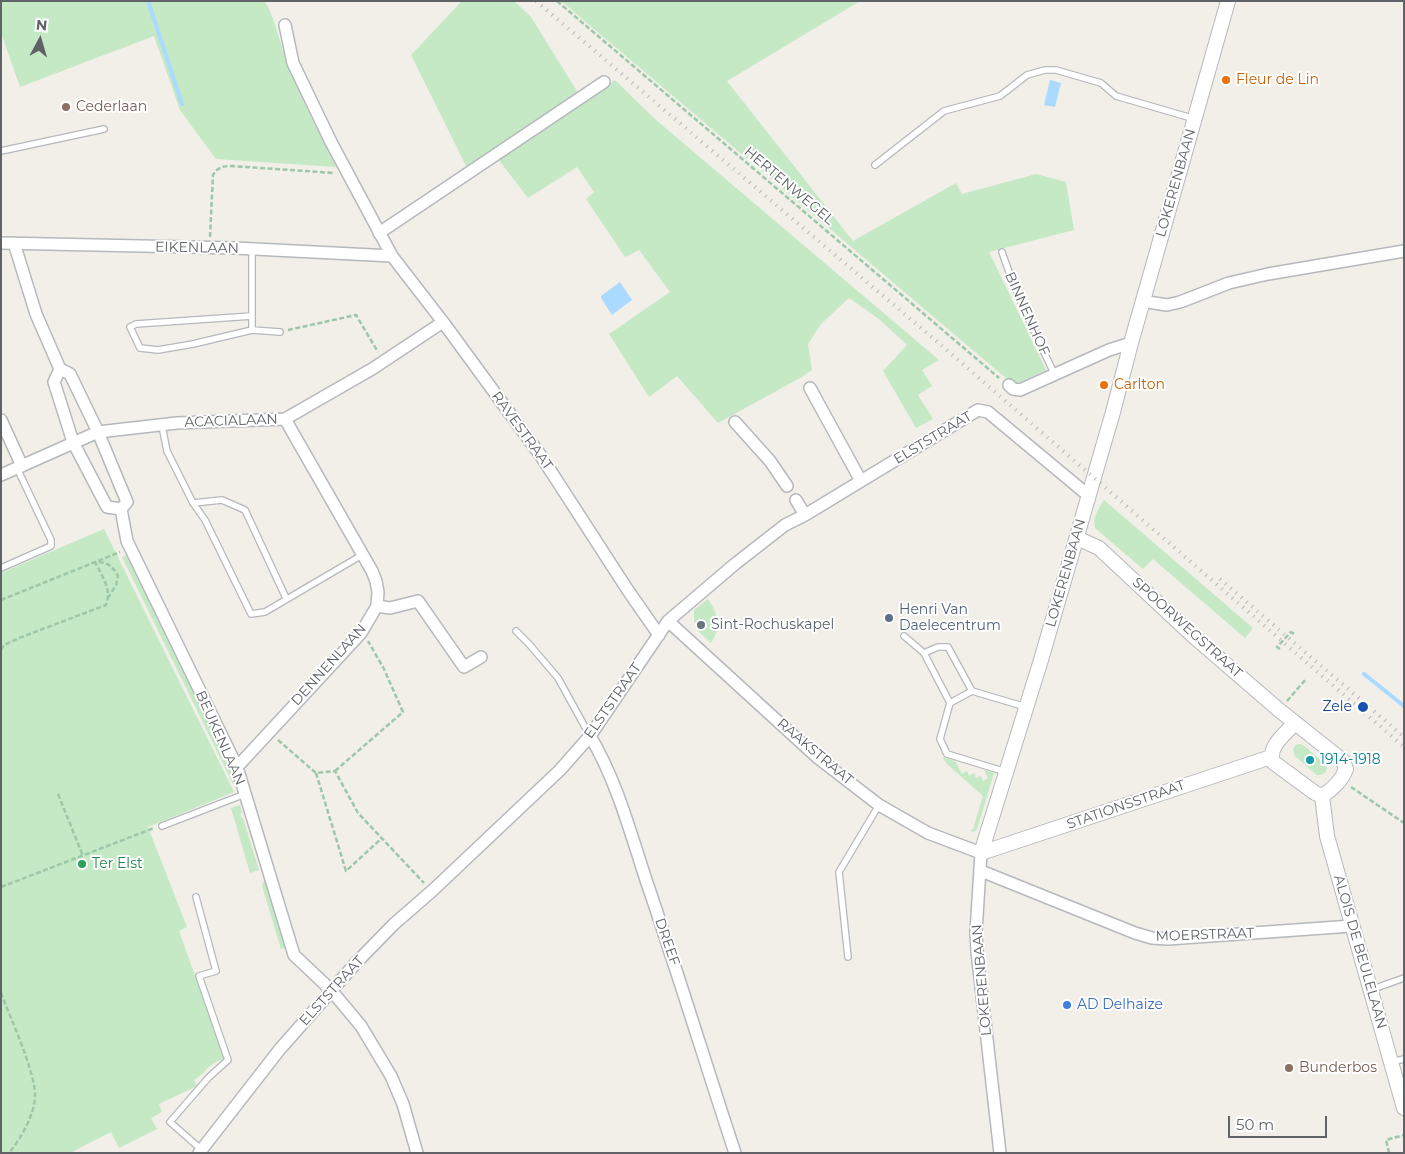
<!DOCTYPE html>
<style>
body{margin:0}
#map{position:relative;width:1405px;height:1154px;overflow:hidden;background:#f1efe8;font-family:Montserrat,sans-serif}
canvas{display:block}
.frame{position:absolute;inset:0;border:2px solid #5f6368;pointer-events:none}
.north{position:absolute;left:15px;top:15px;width:50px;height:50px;-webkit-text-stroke:4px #fff;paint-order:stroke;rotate:6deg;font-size:14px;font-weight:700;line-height:20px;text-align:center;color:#5f6368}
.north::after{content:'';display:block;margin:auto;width:18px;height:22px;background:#5f6368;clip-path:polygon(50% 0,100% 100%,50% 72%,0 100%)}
.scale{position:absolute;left:1228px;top:1116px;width:99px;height:22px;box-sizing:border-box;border:2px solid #5f6368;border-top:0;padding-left:6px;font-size:15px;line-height:18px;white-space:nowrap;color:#5f6368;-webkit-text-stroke:4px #fff;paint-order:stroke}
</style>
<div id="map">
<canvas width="1405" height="1154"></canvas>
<div class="frame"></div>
<div class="north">N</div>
<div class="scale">50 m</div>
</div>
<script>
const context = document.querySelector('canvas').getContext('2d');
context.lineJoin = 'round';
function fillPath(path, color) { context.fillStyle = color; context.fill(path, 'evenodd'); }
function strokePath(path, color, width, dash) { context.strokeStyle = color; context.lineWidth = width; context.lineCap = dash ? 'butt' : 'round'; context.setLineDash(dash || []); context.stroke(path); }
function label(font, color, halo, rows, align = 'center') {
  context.font = font + ' Montserrat,sans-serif'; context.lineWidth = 4; context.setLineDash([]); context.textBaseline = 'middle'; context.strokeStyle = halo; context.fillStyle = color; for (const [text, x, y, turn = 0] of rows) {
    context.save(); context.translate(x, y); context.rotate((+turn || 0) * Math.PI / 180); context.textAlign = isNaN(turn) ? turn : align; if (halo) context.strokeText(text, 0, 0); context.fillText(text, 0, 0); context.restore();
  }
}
fillPath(new Path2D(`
 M1,1H265C277,23 280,47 290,70C303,103 321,135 336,167L216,159L180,110L154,36L20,87L1,33Z
 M462,1H514L531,17L583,101L615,80L656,120L939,360L922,370L932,386L918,395L933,419L916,428L883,371L907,345L879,319L849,298L821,324L808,344L812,370L800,378L718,423L677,376L649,397L609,334L670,292L639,250L625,257L586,199L594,192L577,167L528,198L498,159L467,168L411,55Z
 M561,1H860L727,81L853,241L956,183L962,194L1036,174L1066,182L1074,230L989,252L1046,370L1014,385Z
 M1104,500L1253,628L1245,638L1153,559L1143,569L1095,528C1092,518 1099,508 1104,500Z
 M104,529L234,792L148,827L187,927L179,931L225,1059C208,1062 208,1072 194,1080L197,1086L159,1104L162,1112L151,1118L157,1129L119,1148L111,1132L70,1153H1V573Z
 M128,554L233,773L237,785L233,784L122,557Z
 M708,599C718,613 722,628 711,643L697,630L706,626L704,621L697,623L694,622V610Z
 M1299,744L1303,745L1325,764L1327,768L1325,773L1320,775H1317L1295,756L1293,749L1296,745Z
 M942,757L955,761L962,774L967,771L969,776L974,773L976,778L981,776L983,781L988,778L984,770L994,773L977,829L974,832L970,831L973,829L983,796L947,764Z
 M240,805L242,813L240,814L242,818H243L259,870L250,873L231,808Z
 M265,879L286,948L281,949L262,886Z`), '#c5e8c5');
fillPath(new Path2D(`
 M1050,80L1061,83L1055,107L1044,105Z
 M620,282L632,300L612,315L601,298V296Z`), '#aadaff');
strokePath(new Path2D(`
 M148,1L182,104
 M1364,674L1404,706`), '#aadaff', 4);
const service = new Path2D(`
 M1,151L104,129
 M875,165L944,111L1000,96L1027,75L1045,70H1056L1101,83L1116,96L1195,119
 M1002,252C1016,294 1035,334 1055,375
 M252,316L136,324L130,327L140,348L158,350L193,344L252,330L280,332
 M252,330V249
 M162,426L167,451L193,503L205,520L251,614L265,612L362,555
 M193,503L222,500L245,510L286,598
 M1,568L51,546V540L17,468
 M516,631L529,644L558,678L590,736
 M904,636L924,653L950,703
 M924,653L938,647H948L972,691
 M1006,772L947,754L940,739L950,703L972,691L1026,707
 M162,826L245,794
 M196,897L216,971L199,976L228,1060L209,1077L170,1122L203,1151
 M848,957L839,872L879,805
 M1370,990L1404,978
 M1391,1062L1404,1059`);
const minor = new Path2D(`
 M285,25L293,63L331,142L392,256L443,322L541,456L627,589L659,635
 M379,233L604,82
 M1,243L235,248L392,256
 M14,243L36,314L60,369L70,374L98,432L127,502L121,509
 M1142,301L1167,305L1180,302L1229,283L1268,274L1404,251
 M60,369L54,382L73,442L107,507L121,509
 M1009,385L1013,389L1020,390L1109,350L1131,343
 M810,388L861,481
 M1,420L22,466
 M735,422L770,461L787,486
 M1,475L98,432L177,423L285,419L372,369L443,322
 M796,500L805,515
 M121,509L127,541L237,767L294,955L331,990L361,1026L391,1076L403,1104L417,1153
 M377,606L390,608L418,601L464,667L481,657
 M668,621L818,758L879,805L928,833L981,853L976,932L977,952L1000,1153
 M590,736C616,779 630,831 646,880C677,970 705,1062 735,1153
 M237,767L361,633L377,606L378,592L376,581L372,571L285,419
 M981,871L1135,933L1152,938L1168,939L1352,926
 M199,1153L280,1049L355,964L394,924L432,891L560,770L590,736L668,621L735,564L785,525L805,515L978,410L988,412L1089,496`);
const tertiary = new Path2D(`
 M1077,538L1099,548L1191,634L1279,710L1343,761L1346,769C1342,780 1332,790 1322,796
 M1295,723C1286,733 1267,747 1273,762L1315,793L1322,796
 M1322,796L1327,836L1404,1108
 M981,853L1041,660L1113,412L1131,343L1228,1
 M981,853L1271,757`);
strokePath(service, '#b5b8bc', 8);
strokePath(minor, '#b5b8bc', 14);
strokePath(tertiary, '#b5b8bc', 16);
strokePath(new Path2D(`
 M557,1L999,378
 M210,237L213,175C217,168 222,166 231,166L334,173
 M288,330L356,315L378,352
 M1,600L120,552
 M1280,649L1277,647L1291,632L1294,634
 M1,650L4,645L19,638L106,605C112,589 102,576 95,562C107,562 112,565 118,576L116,585L108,598
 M1287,701L1306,679
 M278,740L316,773L335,771L358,813L424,883
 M335,771L403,712L384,669L368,641
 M316,773L346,871L381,839
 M1351,787L1404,823
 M58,794L83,856
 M1,887L154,828
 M1,993C10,1017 36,1073 35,1097C34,1116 21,1138 9,1153
 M1389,1153L1386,1140L1404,1135`), '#9cc7a9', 2.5, [5, 2.5]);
strokePath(service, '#fff', 5.5);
strokePath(minor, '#fff', 11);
strokePath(tertiary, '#fff', 14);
strokePath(new Path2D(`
 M536,1L941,345L1404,747
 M1220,579L1404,737`), '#b6b7b8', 4, [1, 6]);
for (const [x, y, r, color] of [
 [1226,80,5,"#e8710a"],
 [66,107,5,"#8d6e63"],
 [1104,385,5,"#e8710a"],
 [889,618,5,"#5c6f8a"],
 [701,625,5,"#6b7280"],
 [1363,707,6,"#1a4fb4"],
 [1310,760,5,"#0f9aa8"],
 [82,864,5,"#2e9e5b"],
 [1067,1005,5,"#3f7fe0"],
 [1289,1068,5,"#8d6e63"]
]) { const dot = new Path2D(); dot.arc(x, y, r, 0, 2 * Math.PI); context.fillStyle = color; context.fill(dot); strokePath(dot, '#fff', 2); }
label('14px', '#c56008', '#fff', [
 ["Fleur de Lin",1236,80],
 ["Carlton",1114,385]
], 'left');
label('14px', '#785e54', '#fff', [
 ["Cederlaan",76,107],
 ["Bunderbos",1299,1068]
], 'left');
label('14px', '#5f6368', '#fff', [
 ["LOKERENBAAN",1176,183,-74],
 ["HERTENWEGEL",789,186,40],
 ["EIKENLAAN",197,248,1],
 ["BINNENHOF",1027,314,66],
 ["ACACIALAAN",231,421,-2],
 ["RAVESTRAAT",522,431,54],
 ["ELSTSTRAAT",933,438,-31],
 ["LOKERENBAAN",1066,573,-74],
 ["SPOORWEGSTRAAT",1187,628,42],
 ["DENNENLAAN",329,665,-48],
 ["ELSTSTRAAT",613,701,-55],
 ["BEUKENLAAN",220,738,66],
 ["RAAKSTRAAT",815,752,40],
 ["STATIONSSTRAAT",1126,805,-19],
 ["MOERSTRAAT",1205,935,-2],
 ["DREEF",667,942,71],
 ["ALOIS DE BEULELAAN",1360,952,74],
 ["LOKERENBAAN",982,980,-95],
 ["ELSTSTRAAT",332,991,-48]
]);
label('14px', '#4e5e75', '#fff', [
 ["Henri Van",899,610],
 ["Daelecentrum",899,626]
], 'left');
label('14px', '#5b616d', '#fff', [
 ["Sint-Rochuskapel",711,625]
], 'left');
label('14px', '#164399', '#fff', [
 ["Zele",1352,707]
], 'right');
label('14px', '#0d838f', '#fff', [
 ["1914-1918",1320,760]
], 'left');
label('14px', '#27864d', '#fff', [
 ["Ter Elst",92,864]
], 'left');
label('14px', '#366cbe', '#fff', [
 ["AD Delhaize",1077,1005]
], 'left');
</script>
